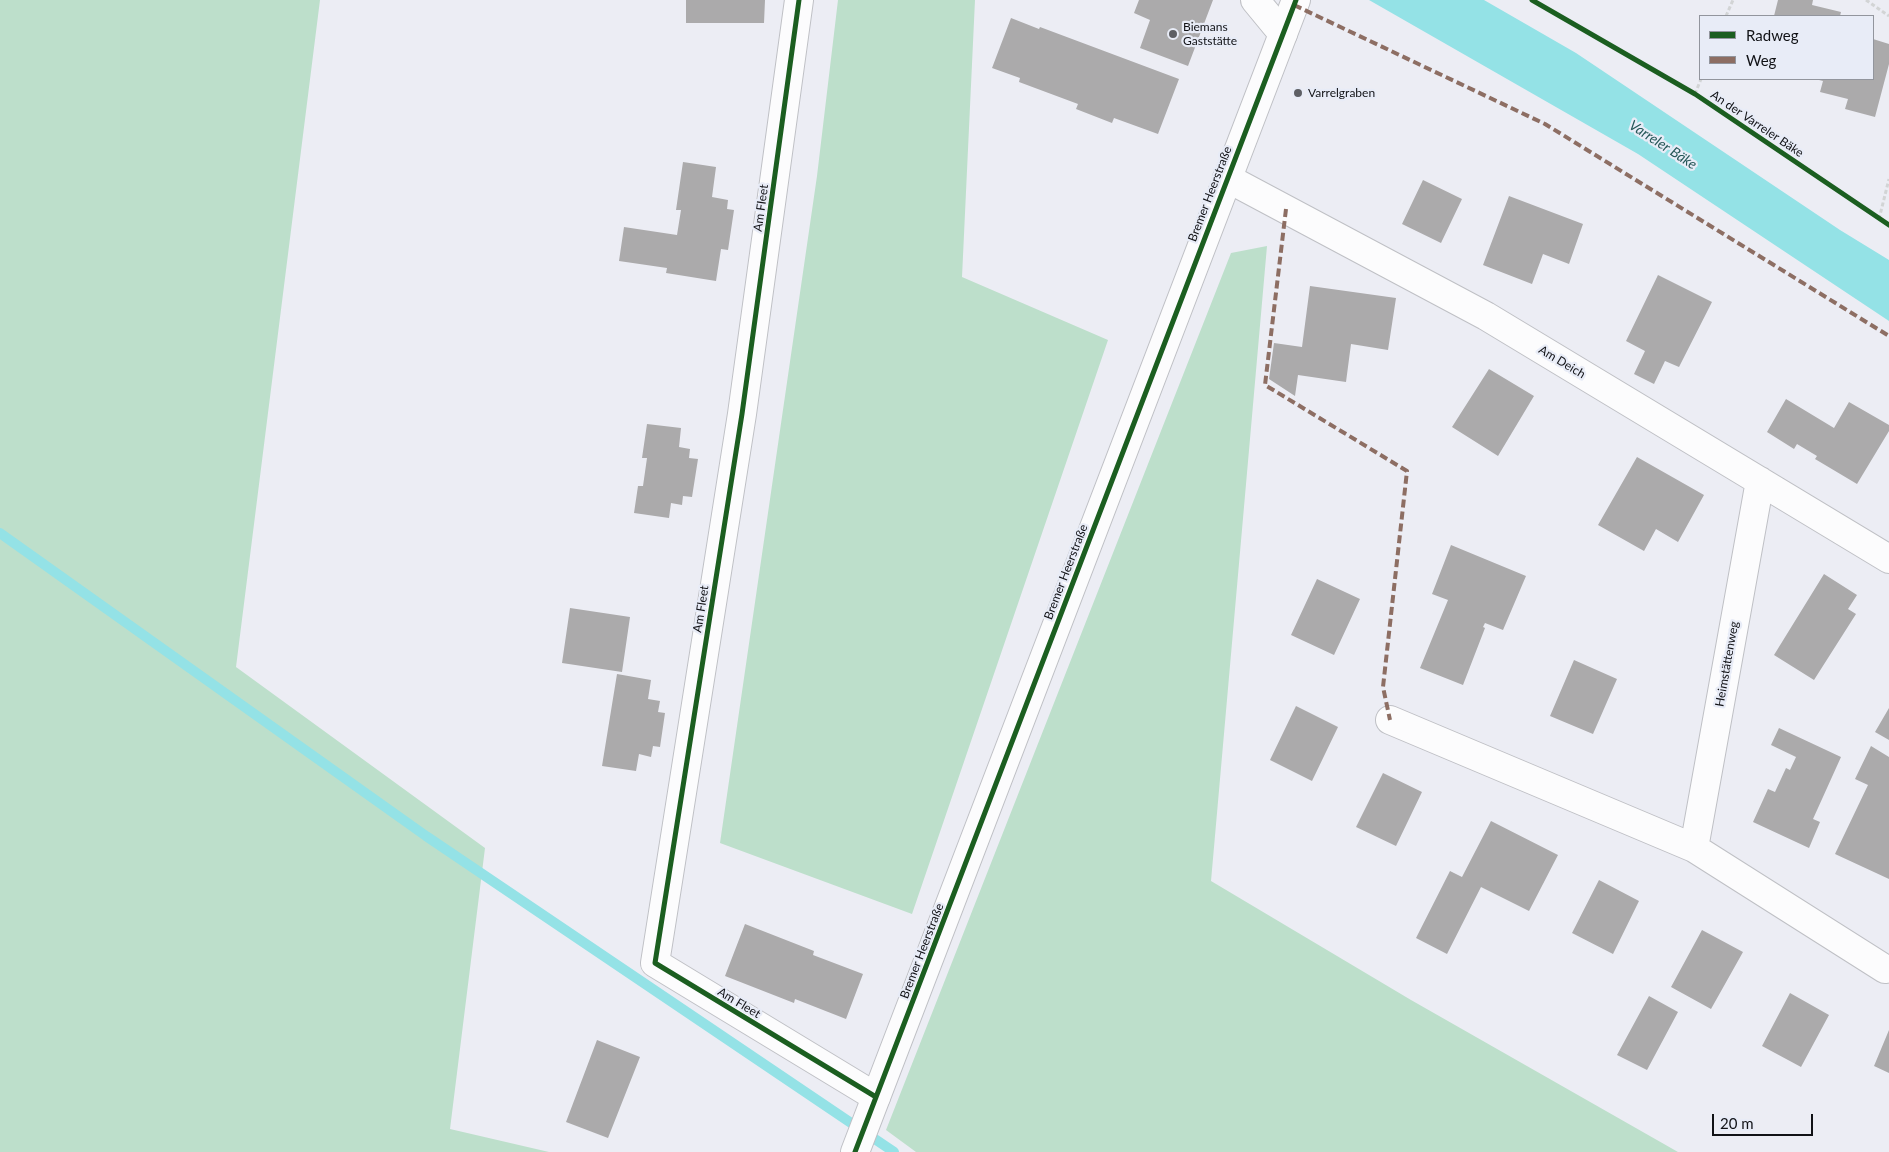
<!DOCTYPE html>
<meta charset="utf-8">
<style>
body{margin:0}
#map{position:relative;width:1889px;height:1152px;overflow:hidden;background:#ecedf4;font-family:Lato,sans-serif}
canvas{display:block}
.legend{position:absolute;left:1699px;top:15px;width:175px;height:65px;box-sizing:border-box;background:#e8ecf7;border:1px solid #92959d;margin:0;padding:6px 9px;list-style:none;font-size:15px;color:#111216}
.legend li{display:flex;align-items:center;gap:10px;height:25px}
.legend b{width:25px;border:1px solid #92959d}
.scale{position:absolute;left:1712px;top:1114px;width:101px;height:22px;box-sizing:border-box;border:2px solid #111216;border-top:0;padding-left:6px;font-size:15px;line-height:18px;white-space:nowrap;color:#111216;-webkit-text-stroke:4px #e8ecf7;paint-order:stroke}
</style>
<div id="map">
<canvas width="1889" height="1152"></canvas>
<ul class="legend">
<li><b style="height:6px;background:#1b5e20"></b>Radweg</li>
<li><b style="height:6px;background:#8d6e63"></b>Weg</li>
</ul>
<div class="scale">20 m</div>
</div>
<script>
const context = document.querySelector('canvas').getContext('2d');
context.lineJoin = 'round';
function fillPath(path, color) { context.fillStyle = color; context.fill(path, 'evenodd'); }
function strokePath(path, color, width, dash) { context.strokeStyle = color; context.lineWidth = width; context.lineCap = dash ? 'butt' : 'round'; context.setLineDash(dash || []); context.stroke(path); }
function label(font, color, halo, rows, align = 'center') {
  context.font = font + ' Lato,sans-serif'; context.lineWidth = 4.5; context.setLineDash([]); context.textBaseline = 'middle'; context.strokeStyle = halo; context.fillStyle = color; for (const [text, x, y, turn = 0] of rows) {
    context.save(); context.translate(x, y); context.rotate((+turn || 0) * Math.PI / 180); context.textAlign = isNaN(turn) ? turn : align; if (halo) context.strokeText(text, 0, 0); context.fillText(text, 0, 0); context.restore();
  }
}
fillPath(new Path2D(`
 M0,0H320L236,667L485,848L450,1129L549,1152H0Z
 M838,0H975L962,277L1108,340L912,914L720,843L817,176Z
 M1267,246L1211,881L1411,1000L1678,1152H916L886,1130L1231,253Z`), '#bddfcb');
fillPath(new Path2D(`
 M1369,0H1484L1576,53L1840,230L1889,260V321L1638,154Z`), '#94e2e6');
strokePath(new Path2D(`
 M0,533L426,836L894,1152`), '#94e2e6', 10);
fillPath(new Path2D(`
 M686,0H765L764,23H686Z
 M1139,0H1213L1188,66L1140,48L1150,20L1134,13Z
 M1778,0H1813L1812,5L1841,12L1840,16H1774Z
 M1011,18L1039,29L1040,27L1179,79L1158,134L1114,118L1112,123L1076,109L1078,104L1019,82L1020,78L992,68Z
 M1873,39L1889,44V64L1875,117L1845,109L1848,99L1820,92L1823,81L1815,79H1873Z
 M683,162L716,167L712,197L728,200L727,209L734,210L728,250L721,249L716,281L666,273L667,268L619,261L624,227L677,235L681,210H676Z
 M1423,180L1462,199L1441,243L1402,224Z
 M1509,196L1583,224L1569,264L1543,254L1532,284L1483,265Z
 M1658,275L1712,302L1679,367L1665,361L1654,384L1634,374L1645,351L1626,341Z
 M1310,286L1396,298L1388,350L1351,344L1346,382L1298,375L1295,396L1269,379L1274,343L1302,347Z
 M1489,369L1534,396L1498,456L1452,427Z
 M1786,399L1834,428L1849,402L1889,425V431L1857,484L1815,459L1817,456L1797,444L1794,449L1767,432Z
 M647,424L681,428L679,447L690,449L689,458L698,459L692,497L683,496L682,505L671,503L669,518L634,513L638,486H643L647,458H642Z
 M1637,457L1704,495L1678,542L1656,529L1644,551L1598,525Z
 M1451,545L1526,576L1503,630L1485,623L1483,627L1485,628L1463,685L1420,668L1448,600L1432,594Z
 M1824,574L1857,595L1848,609L1856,614L1814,680L1774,655Z
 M1317,579L1360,599L1334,655L1291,635Z
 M570,608L630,617L622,672L562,663Z
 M1574,660L1617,679L1593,734L1550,716Z
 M617,674L651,680L648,699L660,701L658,712L665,713L660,747L653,746L651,757L639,754L636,771L602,766Z
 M1296,706L1338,727L1312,781L1270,760Z
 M1889,708V740L1875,732Z
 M1779,728L1841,757L1813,819L1820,822L1809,848L1753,822L1768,789L1775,792L1786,768L1790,770L1796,757L1771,745Z
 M1871,746L1889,757V879L1835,854L1868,785L1855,779Z
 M1383,773L1422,792L1396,846L1356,827Z
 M1491,821L1558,855L1529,911L1481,887L1447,954L1416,938L1450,871L1462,877Z
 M1599,880L1639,901L1613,954L1572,933Z
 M745,924L814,951L813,955L863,974L846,1019L795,999L794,1003L725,976Z
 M1702,930L1743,952L1711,1009L1671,987Z
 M1790,993L1829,1015L1801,1067L1762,1046Z
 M1649,996L1678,1012L1647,1070L1617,1055Z
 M1889,1030V1073L1874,1066Z
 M597,1040L640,1057L608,1138L566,1122Z`), '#abaaab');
const minor = new Path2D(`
 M799,0L742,414L655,963L876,1097
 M1255,0L1283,34
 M1227,178L1486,316L1889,559
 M1390,720L1694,848L1885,969
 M1694,848L1760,481`);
const secondary = new Path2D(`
 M855,1152L1296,0`);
strokePath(minor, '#bfc0c5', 30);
strokePath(secondary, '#bfc0c5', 30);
strokePath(new Path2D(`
 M1532,0L1695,94L1889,225
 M1866,0L1889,16
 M1726,16L1733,0
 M1695,94L1701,79
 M1879,219L1889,179`), '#d2d4d5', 3, [4, 2.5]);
strokePath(minor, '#fcfcfd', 28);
strokePath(secondary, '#fcfcfd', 28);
strokePath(new Path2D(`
 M1294,5L1545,124L1889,336
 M1286,209L1265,385L1407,471L1383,687L1390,720`), '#8d6e63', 4, [8, 4]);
strokePath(new Path2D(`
 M799,0L742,414L655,963L876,1097
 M1532,0L1695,94L1889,225
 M855,1152L1296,0`), '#1b5e20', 5);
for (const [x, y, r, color] of [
 [1173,34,5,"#5e5f64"],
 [1298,93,5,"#5e5f64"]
]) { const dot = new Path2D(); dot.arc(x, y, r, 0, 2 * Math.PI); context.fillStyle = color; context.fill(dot); strokePath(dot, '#e8ecf7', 2); }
label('12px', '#111216', '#e8ecf7', [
 ["Biemans",1183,27],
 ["Gaststätte",1183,41],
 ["Varrelgraben",1308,93]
], 'left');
label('12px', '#111216', '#e8ecf7', [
 ["An der Varreler Bäke",1757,124,34],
 ["Bremer Heerstraße",1210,194,-69],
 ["Am Fleet",761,208,-82],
 ["Am Deich",1562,362,31],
 ["Bremer Heerstraße",1066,572,-69],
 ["Am Fleet",701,609,-81],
 ["Heimstättenweg",1727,664,-80],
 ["Bremer Heerstraße",922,951,-69],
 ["Am Fleet",739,1003,31]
]);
label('italic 14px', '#265758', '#e8ecf7', [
 ["Varreler Bäke",1663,145,33]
]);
</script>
